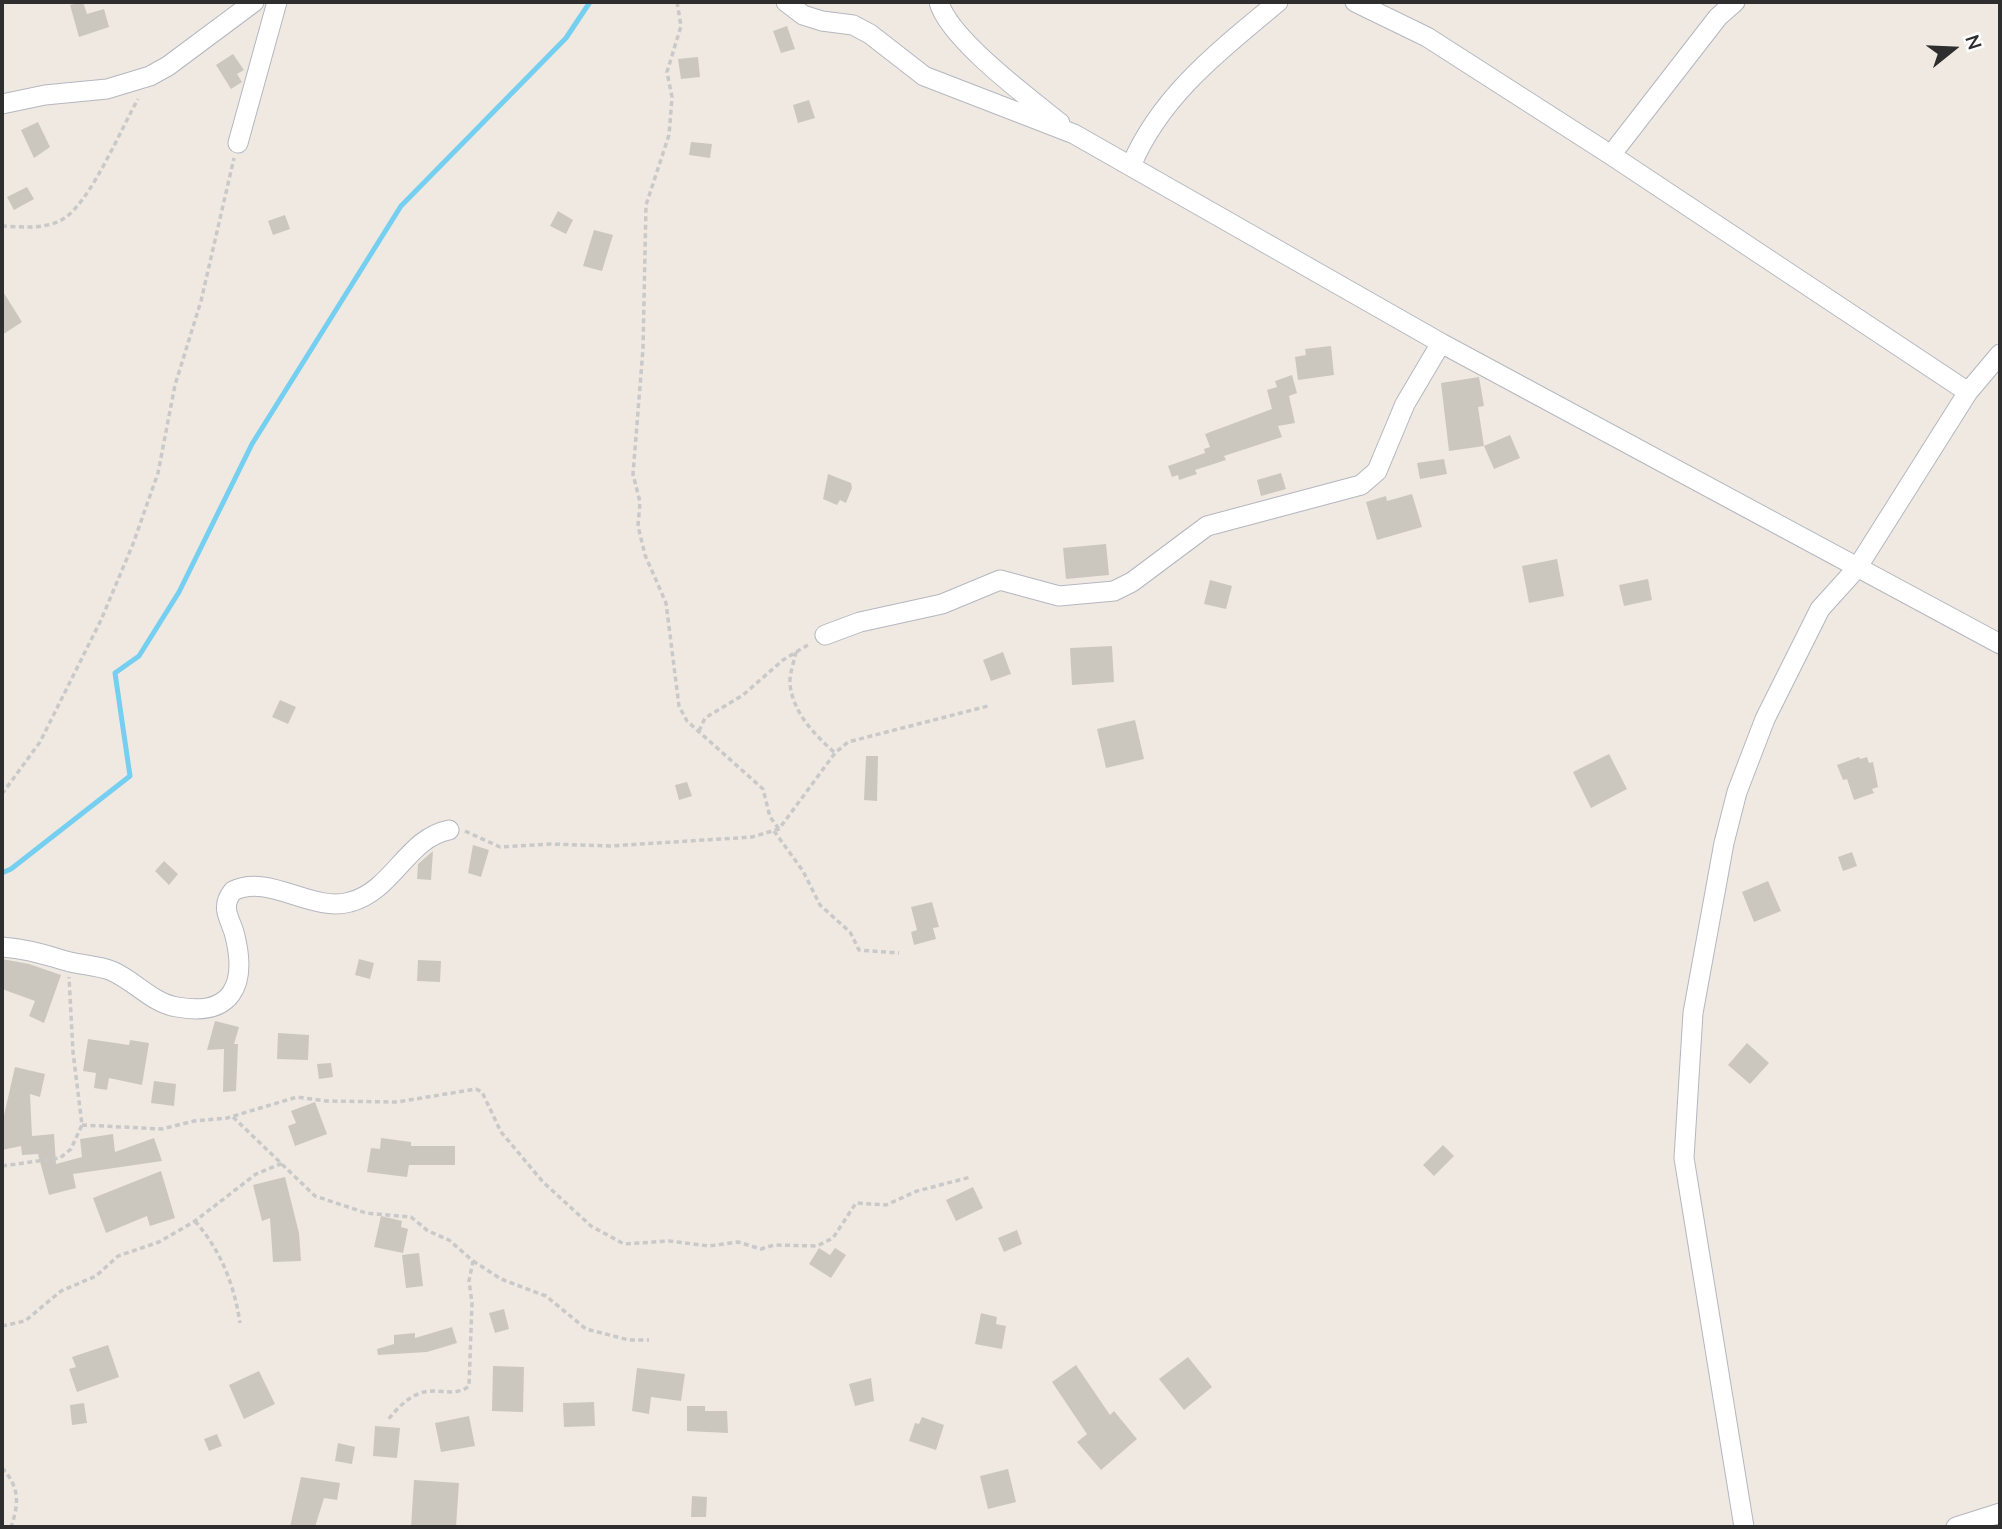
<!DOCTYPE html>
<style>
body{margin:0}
#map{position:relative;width:2002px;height:1529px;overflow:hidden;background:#efe9e1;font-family:"Nunito Sans",sans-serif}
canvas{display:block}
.frame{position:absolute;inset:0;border:4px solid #2e2e2e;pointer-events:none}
.north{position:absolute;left:1918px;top:14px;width:70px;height:70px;-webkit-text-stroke:5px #fff;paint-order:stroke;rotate:72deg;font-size:19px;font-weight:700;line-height:28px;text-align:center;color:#2e2e2e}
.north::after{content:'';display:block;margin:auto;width:24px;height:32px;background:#2e2e2e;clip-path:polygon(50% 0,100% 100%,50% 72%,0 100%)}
</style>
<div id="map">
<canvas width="2002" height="1529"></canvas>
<div class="frame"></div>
<div class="north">N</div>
</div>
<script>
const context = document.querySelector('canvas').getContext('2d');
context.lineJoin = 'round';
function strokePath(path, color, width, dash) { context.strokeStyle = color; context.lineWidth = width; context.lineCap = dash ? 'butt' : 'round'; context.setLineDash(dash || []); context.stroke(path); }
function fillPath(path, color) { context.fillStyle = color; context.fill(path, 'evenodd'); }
strokePath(new Path2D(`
 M2,873L11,869L130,776L115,673L139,656L179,592L252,444L401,206L566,38L590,2`), '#75cff0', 5);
fillPath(new Path2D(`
 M83,2L87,14L104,9L109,27L79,37L70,5Z
 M787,26L795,49L781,53L773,31Z
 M233,54L244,70L237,74L242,82L231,89L216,65Z
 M698,57L700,77L681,79L678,59Z
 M809,100L815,118L798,123L793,105Z
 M38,122L50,147L34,158L21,130Z
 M691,142L712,144L710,158L689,155Z
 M27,187L34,199L14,210L7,197Z
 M558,211L573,220L566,234L550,226Z
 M285,215L290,229L273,235L268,221Z
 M594,230L613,235L602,271L583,266Z
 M2,290L22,322L2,335Z
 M1331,346L1334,375L1298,380L1295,357L1306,355L1305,349Z
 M1292,375L1297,393L1289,396L1295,423L1278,426L1282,437L1224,456L1226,460L1195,470L1197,474L1179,480L1178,475L1172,477L1168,466L1205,453L1204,449L1210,447L1205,434L1272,409L1267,390L1277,387L1275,381Z
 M1479,377L1484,406L1478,407L1484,446L1449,451L1441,383Z
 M1510,435L1520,458L1494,469L1484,446Z
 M1444,459L1447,474L1420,479L1417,463Z
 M1281,473L1286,489L1261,496L1257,480Z
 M828,474L851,483L852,488L846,503L840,500L837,505L823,499Z
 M1412,494L1422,527L1377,540L1366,502L1386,496L1387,501Z
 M1106,544L1109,575L1066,579L1063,548Z
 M1557,559L1564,596L1529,603L1522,566Z
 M1648,579L1652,600L1624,606L1619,585Z
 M1210,580L1232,586L1226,609L1204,604Z
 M1112,646L1114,682L1072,685L1070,648Z
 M1003,652L1011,674L991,681L983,660Z
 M280,700L296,707L288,724L272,717Z
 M1135,720L1144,759L1106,768L1097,729Z
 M1609,754L1627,789L1591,808L1573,772Z
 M866,756H878L877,801L864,800Z
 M1859,757L1860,759L1867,757L1869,763L1873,762L1878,787L1872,789L1874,793L1854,800L1847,779L1843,780L1837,765Z
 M687,782L692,796L679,800L675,785Z
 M473,845L489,850L481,877L468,873Z
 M433,851L431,880L417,879L418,864Z
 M1852,852L1857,866L1843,871L1838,857Z
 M164,861L178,874L169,885L155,871Z
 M1768,881L1781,911L1754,922L1742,892Z
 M932,902L939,927L933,928L936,939L914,945L911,932L917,930L911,907Z
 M2,959L29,964L61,975L44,1023L29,1016L35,1001L2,989Z
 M359,959L374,963L370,979L355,975Z
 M418,960L441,961L440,982L417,981Z
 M215,1021L239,1027L234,1044H238L236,1091L223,1092L224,1049L207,1050Z
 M278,1033L309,1035L308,1060L277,1059Z
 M88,1039L129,1045L130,1040L149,1043L142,1085L109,1078L107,1090L94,1088L96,1073L83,1071Z
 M1747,1043L1769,1063L1750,1084L1728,1065Z
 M331,1063L333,1077L319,1079L317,1064Z
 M15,1067L45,1074L40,1097L30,1094L32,1136L54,1134L56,1164L82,1157L80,1139L113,1134L115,1152L154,1138L162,1161L73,1174L76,1188L49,1195L38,1154L22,1155L21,1146L2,1150V1124Z
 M154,1081L176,1084L174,1106L151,1103Z
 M315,1102L327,1134L295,1146L288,1126L296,1123L291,1111Z
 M381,1138L411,1142V1146H455V1165H409L407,1177L367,1172L371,1148L380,1149Z
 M1443,1145L1454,1156L1434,1176L1423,1165Z
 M161,1171L175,1218L150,1226L147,1216L106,1233L93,1198Z
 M285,1177L299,1233L301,1261L273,1262L270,1218L262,1221L253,1185Z
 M973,1187L983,1208L956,1221L946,1200Z
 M381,1216L402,1221L401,1227L408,1229L403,1253L374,1247Z
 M1017,1230L1022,1244L1004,1252L998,1238Z
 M819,1248L830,1255L835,1248L846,1255L831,1278L809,1264Z
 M419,1253L423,1286L406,1288L402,1255Z
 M504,1309L509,1329L495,1333L489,1313Z
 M981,1313L997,1317L996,1324L1006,1326L1002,1349L975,1344Z
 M452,1327L457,1343L427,1352L378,1355L377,1349L394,1344V1335L415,1333V1338Z
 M108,1345L119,1377L77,1392L69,1369L76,1367L72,1357Z
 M1188,1357L1212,1387L1184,1410L1159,1379Z
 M1076,1365L1110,1415L1114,1411L1137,1439L1101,1470L1077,1442L1087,1434L1052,1382Z
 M493,1366L524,1367L523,1412L492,1411Z
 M637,1368L685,1374L681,1401L651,1397L649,1414L632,1411Z
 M259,1371L275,1404L244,1419L229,1385Z
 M871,1378L874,1401L855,1406L849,1384Z
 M594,1402L595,1426L564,1427L563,1403Z
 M84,1403L87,1423L72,1425L70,1405Z
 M687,1406H705V1411H727L728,1433L687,1431Z
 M469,1416L475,1446L441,1452L435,1423Z
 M922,1417L944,1425L936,1450L909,1441L915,1423L919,1424Z
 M375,1426L400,1428L397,1458L373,1456Z
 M217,1434L222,1446L209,1451L204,1439Z
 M338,1443L355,1447L352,1464L335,1461Z
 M1008,1469L1016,1502L988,1509L980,1476Z
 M301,1477L340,1483L337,1500L324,1498L315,1527H290Z
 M414,1480L459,1483L456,1527H411Z
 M692,1496L707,1497L706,1517H691Z`), '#cbc7bf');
const minor = new Path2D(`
 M786,2L803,15L822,21L853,25L870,34L924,76L1074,134L1441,343L2000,644
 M939,2C948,38 1029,98 1060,123
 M1355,2L1427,37L1611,155L1968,392
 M2,104L45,95L107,89L150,76L168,66L254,2
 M238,143L277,2
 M1611,155L1718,17L1735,2
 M1131,166C1160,96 1220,50 1278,2
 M825,635L860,622L942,604L1000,580L1059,596L1114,591L1132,582L1207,526L1361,485L1377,471L1405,404L1441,343
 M2,947C29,949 45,955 70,962C83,965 99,966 112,971C135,981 152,1003 177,1007C232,1017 247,985 235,936C231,919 219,908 233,891C269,873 312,913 350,902C393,891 407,838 449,830
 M1744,1527L1684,1158L1693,1013L1724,843L1737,792L1765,719L1820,609L1857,568L1968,392L2000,354
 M1956,1527L2000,1513`);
strokePath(minor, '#b4b7c1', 21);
strokePath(new Path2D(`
 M677,2L681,26L667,72L672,97L669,135L646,205L643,349L633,474L640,502L638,526L645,555L666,603L679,706L687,721L763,789L770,817L779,829
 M2,226C23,227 48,230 66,217C92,198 121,129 138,99
 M796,652C794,662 789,675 790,685C794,714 814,734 835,753
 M699,731L705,718L743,695L783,660L811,643
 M2,794L40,742L101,620L133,544L158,473L175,385L201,301L234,158
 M465,831L500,847L551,844L610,846L752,837L779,829L835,753L848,742L988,706
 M774,831L803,871L820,905L850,932L859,950L899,953
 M233,1117L315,1196L366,1213L411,1217L428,1231L449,1240L473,1261L469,1281L472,1303L469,1386C455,1398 436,1387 421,1393C407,1397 396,1410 387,1421
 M82,1125L162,1129L194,1121L227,1118L297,1097L326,1101L397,1102L476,1089L482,1092L501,1132L543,1182L591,1226L624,1244L669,1241L709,1246L738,1242L761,1249L774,1245L817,1246L833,1238L856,1203L886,1205L917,1191L971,1177
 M2,1166L60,1158L71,1149L82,1125L73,1052L69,977
 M195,1221C221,1251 234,1284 240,1323
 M473,1261L501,1279L546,1296L586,1329L629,1340H649
 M2,1326L25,1321L61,1291L96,1276L118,1256L159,1242L195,1221L256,1174L283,1163
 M2,1468C20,1487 19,1504 11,1527`), '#c9c9c9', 3.5, [5, 3.5]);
strokePath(minor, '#fff', 19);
</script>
